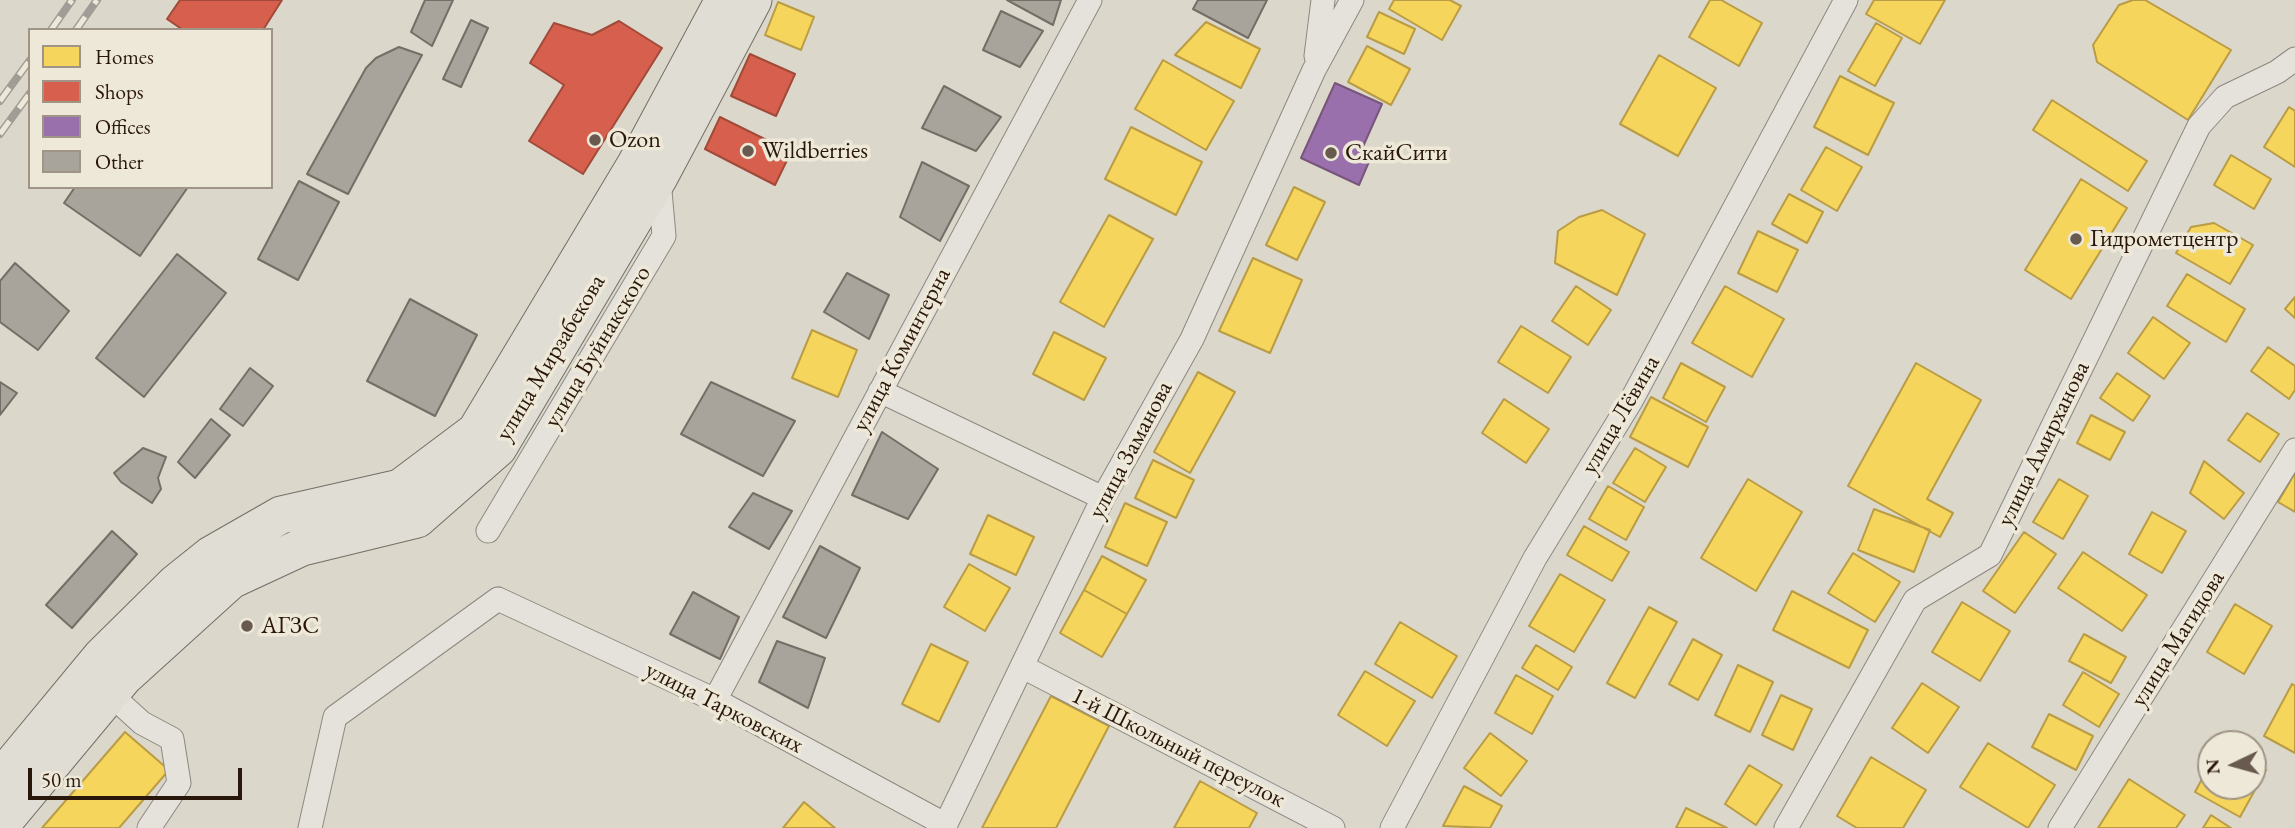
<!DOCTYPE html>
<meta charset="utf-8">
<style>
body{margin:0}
#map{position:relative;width:2295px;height:828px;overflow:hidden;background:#dbd7ca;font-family:"EB Garamond",serif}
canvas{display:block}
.legend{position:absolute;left:28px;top:28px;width:245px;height:161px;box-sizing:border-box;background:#ede8d7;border:2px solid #9f9485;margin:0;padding:9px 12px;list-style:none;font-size:21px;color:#2a170b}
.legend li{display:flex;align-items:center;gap:14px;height:35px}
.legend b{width:35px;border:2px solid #9f9485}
.north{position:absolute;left:2197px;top:730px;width:70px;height:70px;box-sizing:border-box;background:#ede8d7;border:2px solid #9f9485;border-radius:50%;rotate:265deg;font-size:19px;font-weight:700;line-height:28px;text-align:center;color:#2a170b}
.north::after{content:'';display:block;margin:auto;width:24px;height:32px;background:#685a4e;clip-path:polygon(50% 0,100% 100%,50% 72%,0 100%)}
.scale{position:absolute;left:28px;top:768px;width:214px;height:32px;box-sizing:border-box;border:4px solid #2a170b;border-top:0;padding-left:9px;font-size:21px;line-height:24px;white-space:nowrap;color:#2a170b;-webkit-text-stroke:5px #ede8d7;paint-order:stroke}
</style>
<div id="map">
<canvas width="2295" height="828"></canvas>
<ul class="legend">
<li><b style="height:19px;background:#f6d55c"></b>Homes</li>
<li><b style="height:19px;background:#d6604d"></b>Shops</li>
<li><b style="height:19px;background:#9970ab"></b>Offices</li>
<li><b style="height:19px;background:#a9a49b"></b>Other</li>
</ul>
<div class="north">N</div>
<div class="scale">50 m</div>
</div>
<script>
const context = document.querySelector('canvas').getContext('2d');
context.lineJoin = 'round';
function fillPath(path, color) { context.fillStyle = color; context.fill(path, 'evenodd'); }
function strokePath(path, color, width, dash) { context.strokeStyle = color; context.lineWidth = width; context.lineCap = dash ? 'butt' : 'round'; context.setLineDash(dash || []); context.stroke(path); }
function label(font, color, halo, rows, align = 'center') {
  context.font = font + ' "EB Garamond",serif'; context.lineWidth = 7; context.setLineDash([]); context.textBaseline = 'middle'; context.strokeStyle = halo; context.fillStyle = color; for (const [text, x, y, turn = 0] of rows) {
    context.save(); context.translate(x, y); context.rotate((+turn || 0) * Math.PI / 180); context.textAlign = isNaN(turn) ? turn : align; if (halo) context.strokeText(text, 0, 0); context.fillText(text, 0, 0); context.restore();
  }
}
const homes = new Path2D(`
 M1394,0H1450L1461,6L1442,40L1389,9Z
 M1710,0H1721L1762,23L1739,66L1689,37Z
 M1874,0H1945L1920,44L1866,14Z
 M2133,0H2145L2231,50L2188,120L2097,62L2093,45L2119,5Z
 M778,2L814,17L801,50L765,35Z
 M1379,12L1415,29L1404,54L1367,37Z
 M1206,22L1260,49L1241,88L1175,55Z
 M1876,23L1902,38L1875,86L1848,71Z
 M1367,46L1410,69L1391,105L1348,82Z
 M1659,55L1716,88L1678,156L1620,124Z
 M1163,60L1234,101L1206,150L1135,109Z
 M1840,76L1894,103L1868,155L1814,127Z
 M2052,100L2147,161L2128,191L2033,130Z
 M2289,107L2295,111V167L2264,147Z
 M1131,127L1202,162L1176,215L1105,179Z
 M1826,147L1862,167L1837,211L1801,190Z
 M2231,155L2271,179L2254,209L2214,185Z
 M2081,179L2127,208L2071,299L2025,270Z
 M1294,187L1325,202L1297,260L1266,245Z
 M1789,194L1823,212L1807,243L1772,224Z
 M1602,210L1645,234L1617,295L1555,263L1558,231L1579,217Z
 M1109,215L1153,239L1104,327L1060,302Z
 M2214,223L2253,245L2230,284L2176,253L2191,227Z
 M1758,231L1798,250L1777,292L1738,273Z
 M1253,258L1302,280L1270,353L1219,331Z
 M2187,274L2245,309L2226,342L2167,306Z
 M1576,286L1611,310L1588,345L1552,321Z
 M1725,286L1784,319L1752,377L1692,343Z
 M2295,297V318L2285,309Z
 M2153,317L2190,343L2164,379L2128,353Z
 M1521,326L1571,357L1548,393L1498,362Z
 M812,330L857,350L838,397L792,378Z
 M1054,332L1106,358L1084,400L1033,374Z
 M2268,347L2295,366V390L2289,399L2251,371Z
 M1681,363L1725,387L1706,422L1663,398Z
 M1916,363L1981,400L1927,499L1953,513L1940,537L1848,486Z
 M1198,372L1235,392L1190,473L1154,452Z
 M2117,373L2150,396L2133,421L2100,398Z
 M1651,397L1708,427L1688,467L1630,437Z
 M1504,399L1549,429L1526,463L1482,433Z
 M2247,413L2279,434L2260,462L2228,440Z
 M2091,415L2125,432L2110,460L2077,443Z
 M1635,448L1666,467L1645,502L1613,483Z
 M1153,460L1194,480L1176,518L1135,498Z
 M2204,461L2244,493L2224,519L2190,493Z
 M2295,473V512L2278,502Z
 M1748,479L1802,512L1756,591L1701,558Z
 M2059,479L2088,496L2063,539L2033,522Z
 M1608,486L1644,507L1626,540L1589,519Z
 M1125,503L1167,522L1147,566L1105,547Z
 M1874,509L1930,530L1914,572L1858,550Z
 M2152,512L2186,531L2162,573L2129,554Z
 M988,515L1034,537L1016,575L970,554Z
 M1584,526L1629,552L1612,581L1567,555Z
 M2024,532L2056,554L2015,613L1983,591Z
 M2083,552L2147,595L2122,631L2058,588Z
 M1853,553L1900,582L1875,622L1828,593Z
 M1102,556L1146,580L1127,614L1084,590Z
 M969,564L1010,588L985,631L944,607Z
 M1560,574L1605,600L1574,652L1529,626Z
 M1084,590L1127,614L1102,657L1060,633Z
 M1792,591L1868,630L1849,668L1773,630Z
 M1962,602L2010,631L1980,681L1932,652Z
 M2235,604L2272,626L2244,674L2207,652Z
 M1649,607L1677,622L1635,698L1607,683Z
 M1400,622L1457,656L1432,698L1375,664Z
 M2084,634L2126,657L2111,683L2069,661Z
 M1693,639L1722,655L1698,700L1669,684Z
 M931,644L968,662L939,722L902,704Z
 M1536,645L1572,667L1558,690L1522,668Z
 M1738,665L1773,682L1750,732L1715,715Z
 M1365,671L1415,701L1387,746L1338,715Z
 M2083,672L2119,694L2099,727L2063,705Z
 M1516,675L1553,696L1532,734L1495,713Z
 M1922,683L1959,707L1928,753L1892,728Z
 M2292,684L2295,686V753L2264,736Z
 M1781,695L1812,709L1793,750L1762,735Z
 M1051,696L1109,726L1056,828H982Z
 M2049,714L2093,736L2076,770L2032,747Z
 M125,732L169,770L119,828H42Z
 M1490,733L1527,761L1501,796L1464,768Z
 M1988,743L2055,785L2028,828L1960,787Z
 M1871,757L1926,790L1903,828H1857L1837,816Z
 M2211,762V786H2253V763L2266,770L2240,817L2195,792Z
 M1749,765L1782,785L1756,825L1725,804Z
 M2129,779L2185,815L2176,828H2098Z
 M1200,781L1257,813L1249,828H1174Z
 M1464,786L1502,806L1490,828L1443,826Z
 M804,802L835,828H783Z
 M1686,808L1727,828H1676Z
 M2211,815L2231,828H2203Z`);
fillPath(homes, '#f6d55c');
strokePath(homes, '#b99c44', 2);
const shops = new Path2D(`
 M180,0H282L263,30H183L167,19Z
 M619,21L662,48L583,174L529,141L564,85L530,63L554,23L592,35Z
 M750,54L795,74L776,116L731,96Z
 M720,117L791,152L775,185L705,149Z`);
fillPath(shops, '#d6604d');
strokePath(shops, '#a24a39', 2);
const offices = new Path2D(`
 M1335,83L1382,104L1357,160L1371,157L1359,185L1301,158Z`);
fillPath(offices, '#9970ab');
strokePath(offices, '#78557b', 2);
const building = new Path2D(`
 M425,0H453L432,46L411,32Z
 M1007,0H1061L1053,25Z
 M1198,0H1267L1248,38L1193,9Z
 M1001,11L1043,31L1020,67L983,50Z
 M471,20L488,28L461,87L443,79Z
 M399,47L422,55L348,194L307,174L366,68L376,58Z
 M944,86L1001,117L976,151L922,128Z
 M922,162L969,186L940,241L900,217Z
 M299,181L339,202L298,280L258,259Z
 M75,187H188L140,256L64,203Z
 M177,254L226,293L144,397L96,358Z
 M15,263L69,311L38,350L0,322V281Z
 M847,273L889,295L869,339L824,312Z
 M410,299L477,335L435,416L367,381Z
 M250,368L273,386L243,426L220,409Z
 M0,382L17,393L0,415Z
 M711,382L795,421L763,476L681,434Z
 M211,419L230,435L195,478L178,462Z
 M882,432L938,469L908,519L852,495Z
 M143,448L166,457L158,478L161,489L152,503L121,482L114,473Z
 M753,493L792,511L769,549L729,527Z
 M112,531L137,554L72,628L46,605Z
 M820,546L860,568L826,638L783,617Z
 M693,592L739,617L720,659L670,634Z
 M777,641L825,658L808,708L759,682Z`);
fillPath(building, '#a9a49b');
strokePath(building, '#746e66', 2);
const street = new Path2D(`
 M1316,56L1323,0
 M880,391L1103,498
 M488,531L664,236L659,180
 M1023,667L1333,828
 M110,694L142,723L172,739L179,783L149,828
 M715,700L1090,0
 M310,828L335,717L498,599L715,700L946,825
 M944,828L1103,498L1192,339L1314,70L1352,0
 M1392,828L1535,558L1631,401L1846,0
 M1786,828L1915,600L1990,555L2199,126L2225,97L2277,72L2295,59
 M2060,828L2295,450`);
const primary = new Path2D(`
 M0,779L101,657L176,583L211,555L281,515L400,488L476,431L636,164L724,0
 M0,826L124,677L231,580L302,547L417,519L498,448L659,177L753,0`);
strokePath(street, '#8d8880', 25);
strokePath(primary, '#746e66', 39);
strokePath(street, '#e4e2db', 23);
strokePath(primary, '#e0ddd5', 37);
const rail = new Path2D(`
 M51,30L72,0
 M76,30L97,0
 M0,101L30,60
 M0,134L30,93`);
strokePath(rail, '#a19d96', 8);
strokePath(rail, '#ede8d7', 5, [16]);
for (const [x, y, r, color] of [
 [595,140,7,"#685a4e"],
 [748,151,7,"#685a4e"],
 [1331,153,7,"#685a4e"],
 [2076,239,7,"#685a4e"],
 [247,626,7,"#685a4e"]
]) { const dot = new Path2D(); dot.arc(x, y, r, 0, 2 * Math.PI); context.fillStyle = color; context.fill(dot); strokePath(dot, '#ede8d7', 2.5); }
label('24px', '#2a170b', '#ede8d7', [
 ["Ozon",609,140],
 ["Wildberries",762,151],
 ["СкайСити",1345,153],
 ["Гидрометцентр",2090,239],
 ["АГЗС",261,626]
], 'left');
label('24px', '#2a170b', '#ede8d7', [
 ["улица Буйнакского",598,347,-59],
 ["улица Коминтерна",902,350,-62],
 ["улица Мирзабекова",551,358,-59],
 ["улица Лёвина",1621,415,-60],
 ["улица Амирханова",2044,444,-64],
 ["улица Заманова",1131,450,-62],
 ["улица Магидова",2178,639,-58],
 ["улица Тарковских",724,708,27],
 ["1-й Школьный переулок",1178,748,27]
]);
</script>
